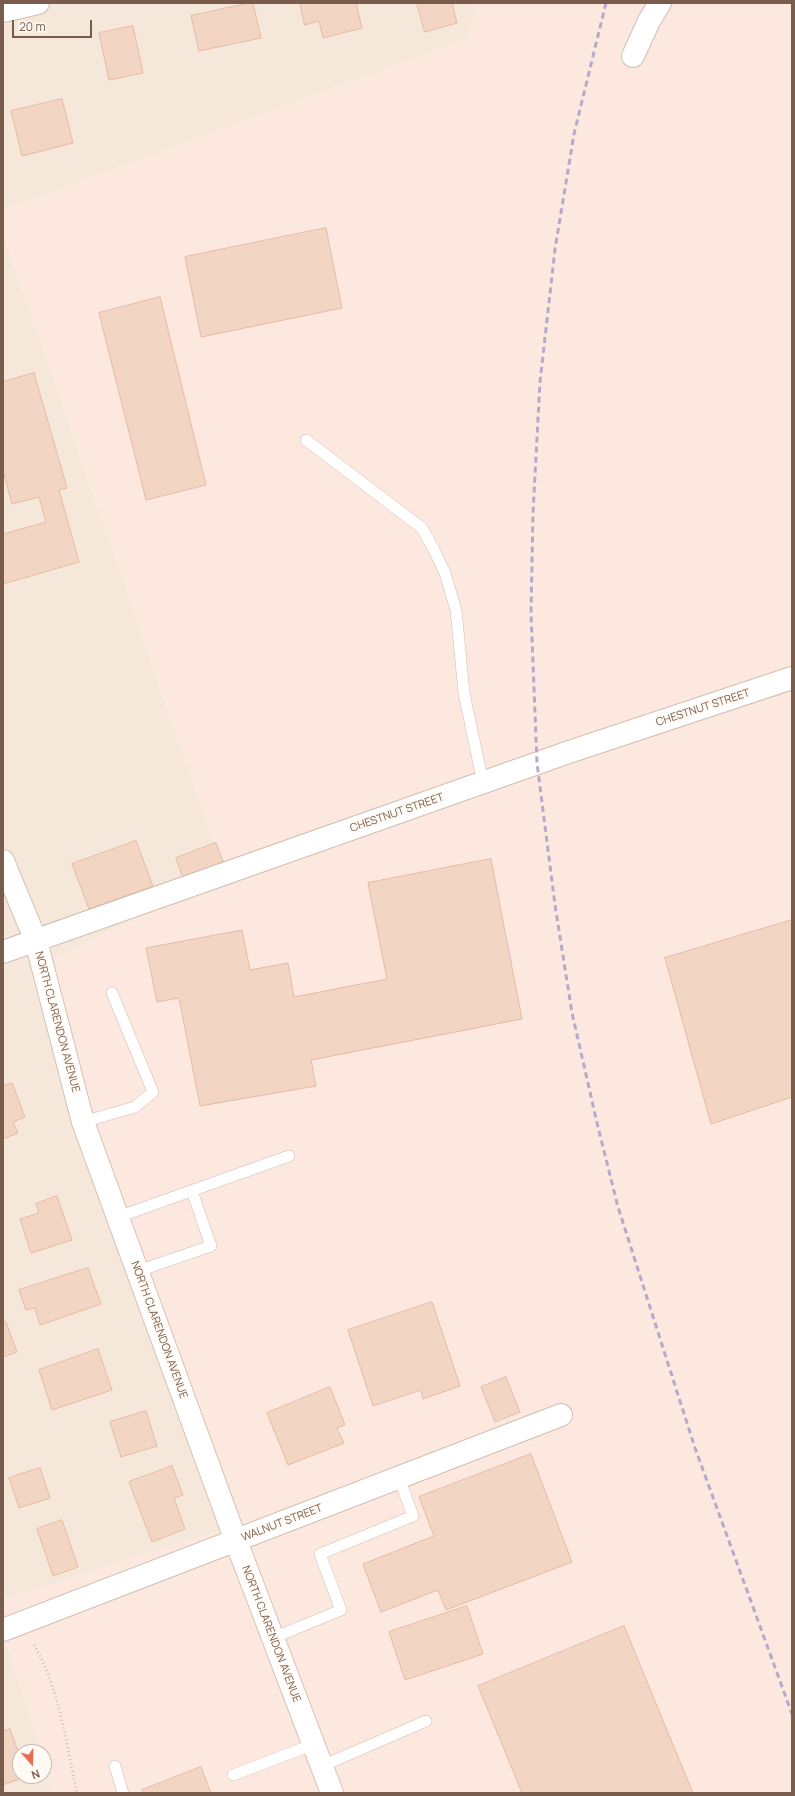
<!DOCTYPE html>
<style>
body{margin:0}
#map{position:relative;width:795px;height:1796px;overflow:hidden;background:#fdf6ec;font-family:Manrope,sans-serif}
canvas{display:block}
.frame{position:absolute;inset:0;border:4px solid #7a5c4d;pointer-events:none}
.north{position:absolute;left:12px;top:1744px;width:40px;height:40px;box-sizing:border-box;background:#fffaf3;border:1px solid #cabbb1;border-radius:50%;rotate:160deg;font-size:11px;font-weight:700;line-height:16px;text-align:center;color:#7a5c4d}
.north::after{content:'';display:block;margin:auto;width:14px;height:18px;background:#e76f51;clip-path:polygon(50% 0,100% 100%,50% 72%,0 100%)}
.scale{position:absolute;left:12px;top:20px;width:80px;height:18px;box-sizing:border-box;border:2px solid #7a5c4d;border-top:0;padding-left:5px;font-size:12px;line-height:14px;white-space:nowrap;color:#7a5c4d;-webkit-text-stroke:3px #fffaf3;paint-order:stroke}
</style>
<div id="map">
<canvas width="795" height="1796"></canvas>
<div class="frame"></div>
<div class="north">N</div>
<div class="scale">20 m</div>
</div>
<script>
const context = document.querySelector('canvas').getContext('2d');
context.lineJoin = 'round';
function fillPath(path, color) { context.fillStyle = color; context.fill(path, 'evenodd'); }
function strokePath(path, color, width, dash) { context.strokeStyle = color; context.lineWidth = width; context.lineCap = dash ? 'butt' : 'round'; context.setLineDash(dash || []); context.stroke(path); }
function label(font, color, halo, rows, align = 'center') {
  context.font = font + ' Manrope,sans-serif'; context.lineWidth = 3; context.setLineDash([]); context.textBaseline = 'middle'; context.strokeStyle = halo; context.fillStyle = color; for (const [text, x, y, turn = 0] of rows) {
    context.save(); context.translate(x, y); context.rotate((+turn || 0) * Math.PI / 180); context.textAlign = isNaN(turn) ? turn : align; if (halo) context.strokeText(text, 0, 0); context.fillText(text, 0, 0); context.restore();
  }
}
fillPath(new Path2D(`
 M3,3H479L466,39L3,210Z
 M3,233L224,874L221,1530L3,1600Z
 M3,1641L10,1652L41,1752H20V1776H44V1762L54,1793H3Z`), '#f5e8da');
fillPath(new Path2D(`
 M479,3H792V1793H54L44,1762V1752H41L10,1652L3,1641V1600L221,1530L28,971L224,874L3,236V210L466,39Z`), '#fde8e0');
const building = new Path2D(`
 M249,3H253L261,38L199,51L191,16Z
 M300,3H356L362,28L323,38L319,21L305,25Z
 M417,3H452L457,23L425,32Z
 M133,26L143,73L109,80L99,33Z
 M62,99L73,143L22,156L11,111Z
 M326,228L342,308L201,337L185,257Z
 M160,297L206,485L146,500L99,313Z
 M34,373L67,488L59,490L79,562L3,584V534L46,522L39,497L12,504L3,471V382Z
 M136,841L153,886L89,909L72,864Z
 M216,843L226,869L185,884L176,858Z
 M491,859L522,1019L311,1060L316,1086L200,1106L179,998L157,1002L146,948L242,930L250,970L288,963L294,997L387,979L368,883Z
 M792,920V1097L711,1124L665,958Z
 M12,1083L25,1117L13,1122L18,1133L3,1139V1086Z
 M57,1196L72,1240L31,1253L20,1219L39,1213L36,1204Z
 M88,1268L101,1304L40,1325L35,1308L26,1310L19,1290Z
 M432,1302L460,1386L423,1399L421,1390L373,1406L348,1330Z
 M6,1322L17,1352L3,1357V1323Z
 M98,1349L112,1390L52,1410L39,1370Z
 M506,1377L520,1412L495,1422L481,1387Z
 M330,1387L345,1425L337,1428L344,1443L288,1465L267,1413Z
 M146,1411L157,1446L121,1457L110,1422Z
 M531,1454L572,1562L446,1610L438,1590L381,1612L363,1564L434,1536L419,1497Z
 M172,1466L183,1495L174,1498L185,1529L152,1542L129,1482Z
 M40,1468L50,1498L19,1508L9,1478Z
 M62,1520L78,1567L53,1576L37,1529Z
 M467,1606L483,1654L405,1680L389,1632Z
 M624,1626L693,1793H522L478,1686Z
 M10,1729L20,1757V1776H27L3,1785V1732Z
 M201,1767L211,1793H143L142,1790Z`);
fillPath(building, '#f3d5c3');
strokePath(building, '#e6bba3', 1);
const lane = new Path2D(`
 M306,440L422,528L434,550L445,573L456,610L464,693L483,783
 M83,1122L135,1107L153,1092L112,993
 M118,1217L289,1156
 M138,1271L211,1246L192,1191
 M273,1638L341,1610L320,1554L413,1516L399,1478
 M115,1766L123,1793
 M322,1766L426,1721
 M233,1775L314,1744`);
const street = new Path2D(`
 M3,11L38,3
 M633,56L649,21L660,3
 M3,952L569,752L792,678
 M3,1630L561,1415`);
const secondary = new Path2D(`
 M3,861L36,941L83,1122L236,1541L332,1793`);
strokePath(lane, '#d1beb0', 12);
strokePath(street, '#d1beb0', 24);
strokePath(secondary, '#d6c0b0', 24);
strokePath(new Path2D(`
 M34,1645C60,1689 66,1744 77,1793`), '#d9b8a5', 2.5, [1, 3]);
strokePath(lane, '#fff', 11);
strokePath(street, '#fff', 22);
strokePath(secondary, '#fff', 22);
strokePath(new Path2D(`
 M606,3L574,134L555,249L540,382L533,513L531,613L537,763L555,905L572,1013L597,1123L618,1207L695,1448L792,1714`), '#b9a8c9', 3, [6, 4]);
label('11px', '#7a5c4d', '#fffaf3', [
 ["CHESTNUT STREET",703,708,-18],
 ["CHESTNUT STREET",397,813,-19],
 ["NORTH CLARENDON AVENUE",57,1022,75],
 ["NORTH CLARENDON AVENUE",159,1330,70],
 ["WALNUT STREET",282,1523,-21],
 ["NORTH CLARENDON AVENUE",271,1634,69]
]);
</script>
